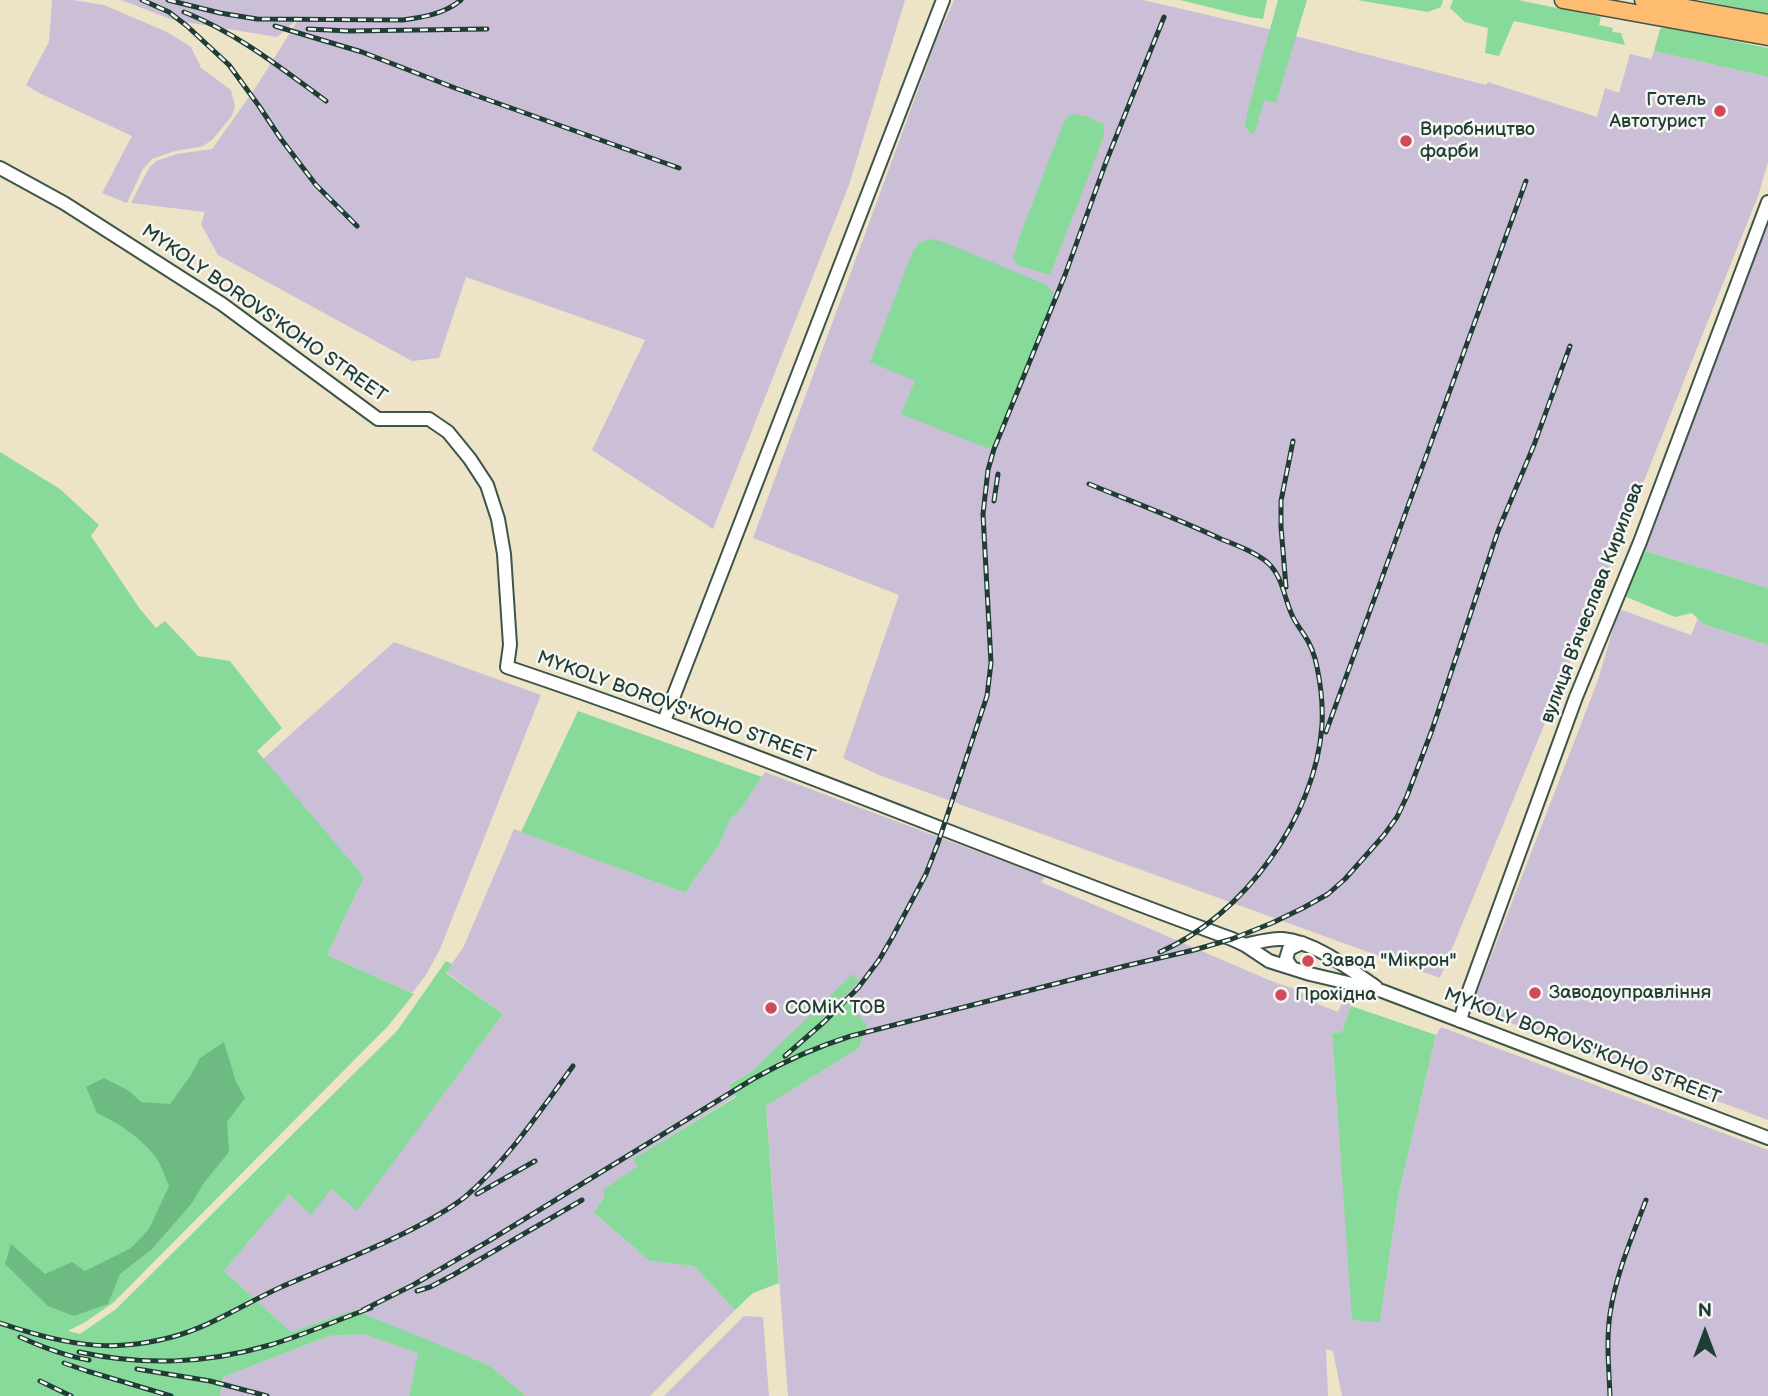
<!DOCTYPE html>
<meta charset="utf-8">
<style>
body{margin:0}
#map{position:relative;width:1768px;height:1396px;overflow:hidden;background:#ede3c6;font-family:"Balsamiq Sans",sans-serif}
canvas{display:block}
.north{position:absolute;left:1670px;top:1298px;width:70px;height:70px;-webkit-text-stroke:5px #f6f6f2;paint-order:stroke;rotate:0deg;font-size:19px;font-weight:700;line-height:28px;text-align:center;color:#1f3d34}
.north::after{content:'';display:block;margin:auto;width:24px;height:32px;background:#1f3d34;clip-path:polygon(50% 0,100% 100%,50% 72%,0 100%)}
</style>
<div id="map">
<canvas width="1768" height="1396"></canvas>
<div class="north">N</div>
</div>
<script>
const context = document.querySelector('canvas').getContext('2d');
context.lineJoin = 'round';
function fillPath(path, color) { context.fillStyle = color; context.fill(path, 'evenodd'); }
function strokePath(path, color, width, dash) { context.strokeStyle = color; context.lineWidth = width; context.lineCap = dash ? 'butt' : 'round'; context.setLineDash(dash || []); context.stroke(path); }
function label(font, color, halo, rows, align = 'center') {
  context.font = font + ' "Balsamiq Sans",sans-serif'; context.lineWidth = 5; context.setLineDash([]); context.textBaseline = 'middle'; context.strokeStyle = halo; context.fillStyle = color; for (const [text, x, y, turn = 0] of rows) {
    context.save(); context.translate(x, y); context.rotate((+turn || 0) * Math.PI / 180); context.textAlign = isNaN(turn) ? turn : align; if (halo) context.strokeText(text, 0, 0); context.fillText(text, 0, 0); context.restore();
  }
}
fillPath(new Path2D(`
 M52,0H73L104,5L167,32L191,47L201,68L231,90L235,106L232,116L212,140L203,146L175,151L152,159L143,169L127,203L102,193L132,136L39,93L26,85L49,42Z
 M121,0H905L849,185L713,529L592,450L645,340L466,277L439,358L412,361L218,255L201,224L205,212L131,203L149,168L156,161L177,154L212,149L254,90L300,17L277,37L173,20Z
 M954,0H1143L1264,28L1486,85L1488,82L1597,117L1605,88L1619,93L1630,54L1651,59L1654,51L1768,77V162L1758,196L1619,543L1440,978L879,775L843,758L899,595L753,538L936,41Z
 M1768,225V588L1645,551L1721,346Z
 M1619,609L1691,635L1698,618L1703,624L1768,645V1120L1471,1008L1598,680Z
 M394,642L541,695L440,949L426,975L412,993L327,955L364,877L292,796L263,759Z
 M765,772L1045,877L1041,882L1269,980L1300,991L1320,1005L1338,1012L1345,997L1351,1006L1342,1032L1332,1033L1353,1320L1380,1321L1398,1197L1436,1035L1441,1027L1768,1150V1396H1342L1333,1351L1326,1349L1328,1396H788L766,1106L859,1048L867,1024L843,998L751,1072L729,1085L736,1096L634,1159L638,1166L605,1195L594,1213L650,1261L694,1266L735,1310L650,1396H526L489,1365L354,1311L291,1332L224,1271L289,1194L331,1189L356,1210L503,1014L446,972L463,948L514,829L685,893L719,845L730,818L740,810Z
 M744,1316L763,1317L769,1396H664Z
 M363,1334L419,1353L409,1396H220L223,1377L329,1336Z`), '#cabfd6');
fillPath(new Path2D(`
 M1180,0H1267L1263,19L1249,17Z
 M1278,0H1307L1276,103L1264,100L1255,132L1251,135L1245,125L1248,109Z
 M1357,0H1443L1441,7L1428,12Z
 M1453,0H1518L1601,17L1599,25L1613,28L1612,32L1621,33L1625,45L1514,21L1499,56L1485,53L1488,28L1465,22L1450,8Z
 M1700,0H1768V14Z
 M1666,27L1768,48V77L1654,51L1660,29Z
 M1074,114L1086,116L1103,124L1104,136L1050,275L1017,265L1013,259L1019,238L1063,124L1067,117Z
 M930,239L941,241L1047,285L1053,292L1052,303L993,446L987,448L901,414L915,381L870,362L913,251L919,243Z
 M0,452L60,489L99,525L91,536L140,609L156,628L165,621L198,656L230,661L282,728L257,751L364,877L327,955L414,994L387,1027L114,1302L87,1321L68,1331L80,1334L116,1309L397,1031L446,961L452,964L446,973L503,1014L357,1211L331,1189L311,1215L289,1194L224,1271L291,1332L354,1310L489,1365L526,1396H409L418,1353L363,1334L329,1336L223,1377L220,1396H0Z
 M1645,551L1768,588V645L1703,624L1692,613L1675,617L1624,596Z
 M578,711L762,777L740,810L730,819L719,845L685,893L521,832Z
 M853,974L859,981L843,998L867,1024L859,1048L766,1106L779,1283L753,1293L735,1310L694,1266L650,1261L594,1213L605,1195L603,1190L638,1166L633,1159L736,1097L729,1085L751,1072Z
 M1351,1006L1436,1035L1398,1197L1380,1322L1352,1320L1332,1033L1342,1032Z`), '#88da9b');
fillPath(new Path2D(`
 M224,1042L236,1082L245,1098L227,1122L229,1152L203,1184L192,1203L151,1250L120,1274L108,1304L74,1316L48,1306L5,1264L11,1244L45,1274L72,1262L85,1271L131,1248L149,1229L169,1186C165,1177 161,1164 155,1156C142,1139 117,1122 97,1113L86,1087L104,1078L129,1091L141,1102L170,1104L191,1075L200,1058Z`), '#6eba83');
const minor = new Path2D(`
 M0,168L64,203L222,304L378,419H429L448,432L470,459L487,485L498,519L504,554L510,645L507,667C752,749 989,851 1232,939L1245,945L1269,961L1310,974L1382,991L1768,1138
 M664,721L943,0
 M1245,945C1258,942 1271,938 1283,939C1315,942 1350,969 1376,987
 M1292,968L1286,959L1289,949L1302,943
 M1460,1021L1466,999L1576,697L1640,542L1768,202`);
const major = new Path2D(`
 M1563,0L1768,37
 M1643,0L1768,23`);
strokePath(minor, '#3e564a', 16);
strokePath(major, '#3e564a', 19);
strokePath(minor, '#fff', 12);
strokePath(major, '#febc70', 16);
const rail = new Path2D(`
 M142,0L169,12L187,26L229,65L259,106L281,139L316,185L357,226
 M168,0L220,13L257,19L403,20C424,17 444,14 461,0
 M184,12C237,33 281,68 326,101
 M275,26L362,52L455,88L679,168
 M308,29L348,31L487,29
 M1089,484C1133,502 1178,519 1221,539C1236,545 1255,552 1268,563C1283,577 1284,598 1292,615C1295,622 1299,627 1303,633C1310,643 1315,656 1317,667C1321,686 1323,706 1322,725C1316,817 1243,916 1160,952
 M994,501L998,474
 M1286,587L1281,527V501L1293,441
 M1326,732L1526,181
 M785,1056L824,1022L858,988L879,960L893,936L926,874L938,843L987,696L991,663L983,514L988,470L994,449L1065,275L1106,162L1164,17
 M477,1194L535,1161
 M417,1291L430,1287L453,1275L582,1200
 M363,1310L413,1285L487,1242L753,1079C785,1061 816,1047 851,1036L1125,966L1194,950L1232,939L1272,923L1303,908L1328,894L1345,879L1384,835L1397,817L1407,796L1432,730L1498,531L1534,445L1570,346
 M0,1323C39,1336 84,1349 125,1345C141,1344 157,1341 172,1337C210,1327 244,1304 279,1288C326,1267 374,1250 420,1225C435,1217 451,1208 465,1197C508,1160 540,1111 573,1066
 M20,1337C42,1347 65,1356 89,1360
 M79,1352C144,1366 205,1364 270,1345C304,1335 337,1320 371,1308
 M64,1363L87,1371L171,1396
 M137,1369L210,1381L267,1396
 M40,1381L71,1396
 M1610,1396C1609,1369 1606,1341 1610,1314C1616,1274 1632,1237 1646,1200`);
strokePath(rail, '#1f3d34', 5);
strokePath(rail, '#f6f6f2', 2.5, [8]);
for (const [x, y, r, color] of [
 [1720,111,7,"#d1495b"],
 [1406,141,7,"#d1495b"],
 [1308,961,7,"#d1495b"],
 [1535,993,7,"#d1495b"],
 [1281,995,7,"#d1495b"],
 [771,1008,7,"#d1495b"]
]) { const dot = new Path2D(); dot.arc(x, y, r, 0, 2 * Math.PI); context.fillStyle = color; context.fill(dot); strokePath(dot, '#f6f6f2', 2.5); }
label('19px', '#1f3d34', '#f6f6f2', [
 ["Готель",1706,100,"right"],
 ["Автотурист",1706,122,"right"],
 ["Виробництво",1420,130],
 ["фарби",1420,152],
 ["Завод \"Мікрон\"",1322,961],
 ["Заводоуправління",1549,993],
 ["Прохідна",1295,995],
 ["СОМіК ТОВ",785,1008]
], 'left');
label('19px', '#1f3d34', '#f6f6f2', [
 ["MYKOLY BOROVS'KOHO STREET",264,314,35],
 ["вулиця Вʼячеслава Кирилова",1593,603,-69],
 ["MYKOLY BOROVS'KOHO STREET",676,708,20],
 ["MYKOLY BOROVS'KOHO STREET",1582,1047,21]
]);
</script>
